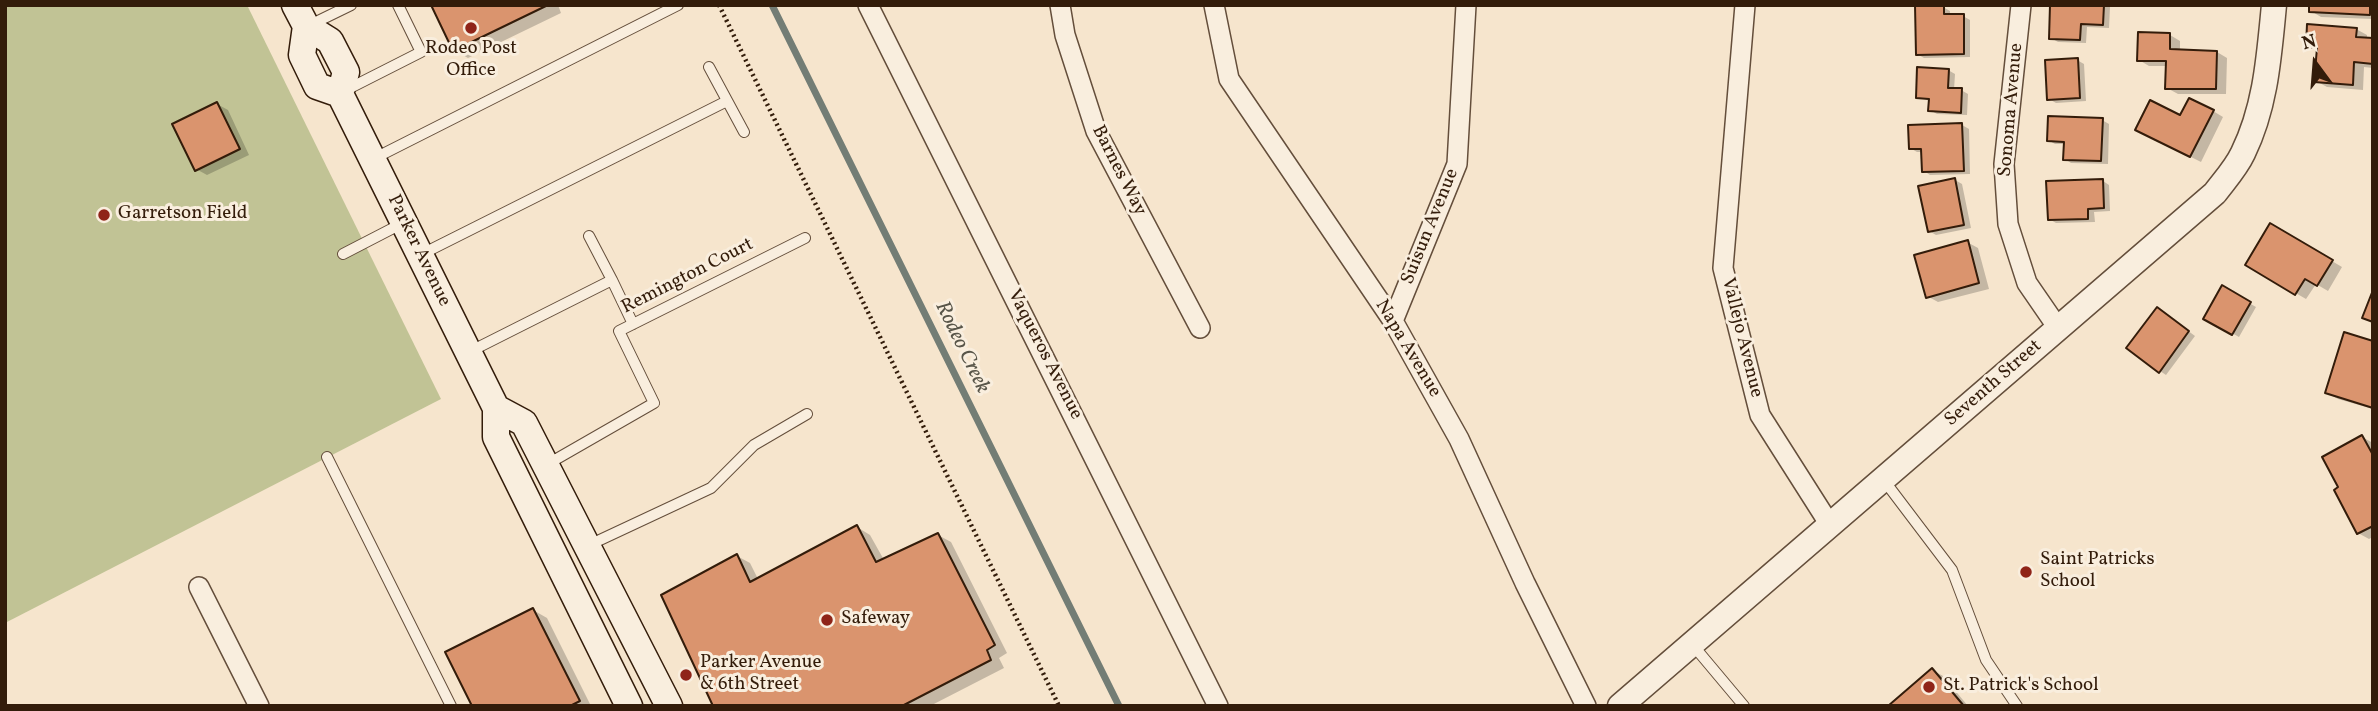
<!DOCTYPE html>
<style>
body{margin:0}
#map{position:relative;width:2378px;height:711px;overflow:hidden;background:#f6e5cd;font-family:Vollkorn,serif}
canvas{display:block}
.frame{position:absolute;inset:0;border:7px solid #331c0a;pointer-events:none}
.north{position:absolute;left:2280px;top:28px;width:70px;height:70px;-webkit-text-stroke:5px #f9eede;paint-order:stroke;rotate:344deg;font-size:19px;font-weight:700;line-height:28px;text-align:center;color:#331c0a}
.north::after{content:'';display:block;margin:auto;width:24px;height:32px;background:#331c0a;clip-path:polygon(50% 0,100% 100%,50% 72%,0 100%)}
</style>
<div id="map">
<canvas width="2378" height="711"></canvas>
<div class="frame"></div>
<div class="north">N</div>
</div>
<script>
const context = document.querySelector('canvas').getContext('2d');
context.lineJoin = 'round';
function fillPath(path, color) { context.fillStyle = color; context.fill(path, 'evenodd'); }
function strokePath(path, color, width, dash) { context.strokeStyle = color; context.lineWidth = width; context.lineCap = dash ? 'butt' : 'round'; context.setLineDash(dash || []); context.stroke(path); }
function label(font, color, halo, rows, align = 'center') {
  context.font = font + ' Vollkorn,serif'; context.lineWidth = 6; context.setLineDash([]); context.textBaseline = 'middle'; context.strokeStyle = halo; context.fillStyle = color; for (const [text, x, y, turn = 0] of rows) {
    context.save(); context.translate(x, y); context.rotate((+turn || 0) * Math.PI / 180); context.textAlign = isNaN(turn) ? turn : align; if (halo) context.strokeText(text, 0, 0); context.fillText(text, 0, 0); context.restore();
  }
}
fillPath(new Path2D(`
 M5,5H247L441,399L5,623Z`), '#c1c395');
fillPath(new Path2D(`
 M433,5H558L561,13L468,58L454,50Z
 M2052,5H2108L2110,7L2109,28L2087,27L2086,43L2058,42L2051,38Z
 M2311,5H2373V19L2321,17L2311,11Z
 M1943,7L1950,11V16H1963L1970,20V57L1924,58L1917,54Z
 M2356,29L2367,35V39H2373V68L2364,67L2363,90L2327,87L2316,81L2318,52L2308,46Z
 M2170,35L2180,41V51L2217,52L2227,58L2226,94H2178L2167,88V66H2149L2139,60Z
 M2077,60L2084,64L2086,101L2056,103L2049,99Z
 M1948,70L1955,74L1954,90H1961L1968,94L1967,115L1937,114L1930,110V101L1918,97Z
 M217,104L228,110L249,155L207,175L196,169Z
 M2213,111L2223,117L2201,162L2147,135L2181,118Z
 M2102,120L2109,124L2108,164L2071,163L2065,159V144H2055L2048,140Z
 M1962,125L1969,129L1970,174L1930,175L1924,171L1923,152H1917L1910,148Z
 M1955,180L1962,184L1971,228L1936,235L1929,231Z
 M2103,181L2109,185L2110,211L2094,212L2095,222L2056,223L2049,219Z
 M2271,225L2342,267L2328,291L2316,284L2306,299L2247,265Z
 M1967,242L1978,248L1989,289L1938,302L1927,296Z
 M2223,288L2256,307L2239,337L2205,318Z
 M2164,313L2195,336L2166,375L2160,371Z
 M2373,343V409L2338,399L2327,393Z
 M2362,437L2373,443V537L2369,539L2358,533L2341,488Z
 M857,527L870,535L884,560L938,535L951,542L1007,653L999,658L1004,668L930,706H715L737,556L750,563L758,579Z
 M533,610L547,618L591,706H474Z
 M1932,670L1943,676L1968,706H1891Z`), '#0003');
strokePath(new Path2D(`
 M772,5L1119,706`), '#737d75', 7);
const building = new Path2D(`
 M431,5H548L453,51Z
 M1915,5H1944V14H1964V54L1916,55Z
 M2050,5H2104L2103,25L2081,24L2080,40L2049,39Z
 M2309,5H2370V15L2309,12Z
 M2307,24L2357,28L2356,37L2373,38V64L2354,62L2353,85L2314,82L2317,48L2306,47Z
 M2138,32L2170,33V49L2217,51L2216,89H2165L2166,61H2137Z
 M2078,58L2080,98L2047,100L2045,60Z
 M1917,67L1949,69L1948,88H1962L1961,113L1928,111L1929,99L1916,98Z
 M2189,98L2214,110L2190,157L2135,130L2150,100L2180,115Z
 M217,102L240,149L195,171L172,124Z
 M2048,116L2103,118L2101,161L2063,160L2064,142L2047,141Z
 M1962,123L1964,171L1922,172L1921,149H1909L1908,125Z
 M1955,178L1964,225L1928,232L1918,186Z
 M2103,179L2104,208L2088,209V219L2048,220L2046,181Z
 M2270,223L2333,260L2317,286L2305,279L2295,295L2245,265Z
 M1968,240L1979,283L1926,298L1914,255Z
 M2222,285L2251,302L2232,335L2203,319Z
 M2373,290V322L2362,318Z
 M2157,307L2189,331L2159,373L2126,348Z
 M2344,332L2373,341V408L2325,393Z
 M2362,435L2373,455V526L2357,534L2334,490L2338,487L2322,457Z
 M857,525L876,562L938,533L995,645L987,650L991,660L902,706H713L661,595L737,554L750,582Z
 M533,608L580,701L570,706H472L445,652Z
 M1932,668L1964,706H1888Z`);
fillPath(building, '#da946e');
strokePath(building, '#331c0a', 2);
const service = new Path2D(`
 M310,25L351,5
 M709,67L744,132
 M346,90L421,52L398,5
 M373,159L678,5
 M343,254L403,223
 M420,255L727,101
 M612,280L633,324
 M469,352L612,280L589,236
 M327,457L451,706
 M546,465L654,403L619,331L805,238
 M1883,479L1952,570L1986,660L2017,706
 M587,546L711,488L754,445L807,414
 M1692,644L1744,706`);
const minor = new Path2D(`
 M868,5L1218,706
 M1060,5L1065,35L1096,131L1200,328
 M1214,5L1229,79L1393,321L1459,439L1525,583L1586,706
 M1745,5L1723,268L1760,415L1830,525
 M2021,5L2004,164L2008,224L2027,283L2058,328
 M1393,321L1457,164L1466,5
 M199,587L259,706`);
const tertiary = new Path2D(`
 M1620,706L2215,193C2224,181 2236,168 2243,153C2266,106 2269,56 2274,5`);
const secondary = new Path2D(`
 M295,5L306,26L330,41L346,72L340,94L496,408V437L629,706
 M306,26L302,55L317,86L340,94
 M496,408L524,423L669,706`);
strokePath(service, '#644e3b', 12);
strokePath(minor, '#644e3b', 22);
strokePath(tertiary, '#644e3b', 27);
strokePath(secondary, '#331c0a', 29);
strokePath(new Path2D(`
 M719,5L1059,706`), '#331c0a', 4.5, [2, 3.5]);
strokePath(service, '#f9eede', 10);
strokePath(minor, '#f9eede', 19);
strokePath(tertiary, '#f9eede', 24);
strokePath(secondary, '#f9eede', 26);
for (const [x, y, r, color] of [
 [471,28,7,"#8f2418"],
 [104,215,7,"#8f2418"],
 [2026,572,7,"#8f2418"],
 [827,620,7,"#8f2418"],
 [686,675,7,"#8f2418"],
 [1929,687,7,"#8f2418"]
]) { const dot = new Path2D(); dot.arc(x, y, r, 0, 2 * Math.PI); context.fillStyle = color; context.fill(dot); strokePath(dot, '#f9eede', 2.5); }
label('19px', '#331c0a', '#f9eede', [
 ["Rodeo Post",471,50,"center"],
 ["Office",471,72,"center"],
 ["Garretson Field",118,215],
 ["Saint Patricks",2040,561],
 ["School",2040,583],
 ["Safeway",841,620],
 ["Parker Avenue",700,664],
 ["& 6th Street",700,686],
 ["St. Patrick's School",1943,687]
], 'left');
label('19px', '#331c0a', '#f9eede', [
 ["Sonoma Avenue",2012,110,-85],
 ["Barnes Way",1118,171,63],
 ["Suisun Avenue",1431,227,-68],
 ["Parker Avenue",418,251,64],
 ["Remington Court",688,277,-27],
 ["Vallejo Avenue",1741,338,76],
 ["Napa Avenue",1407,349,59],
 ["Vaqueros Avenue",1044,355,63],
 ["Seventh Street",1994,384,-41]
]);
label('italic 21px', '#585549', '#f9eede', [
 ["Rodeo Creek",961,348,64]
]);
</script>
